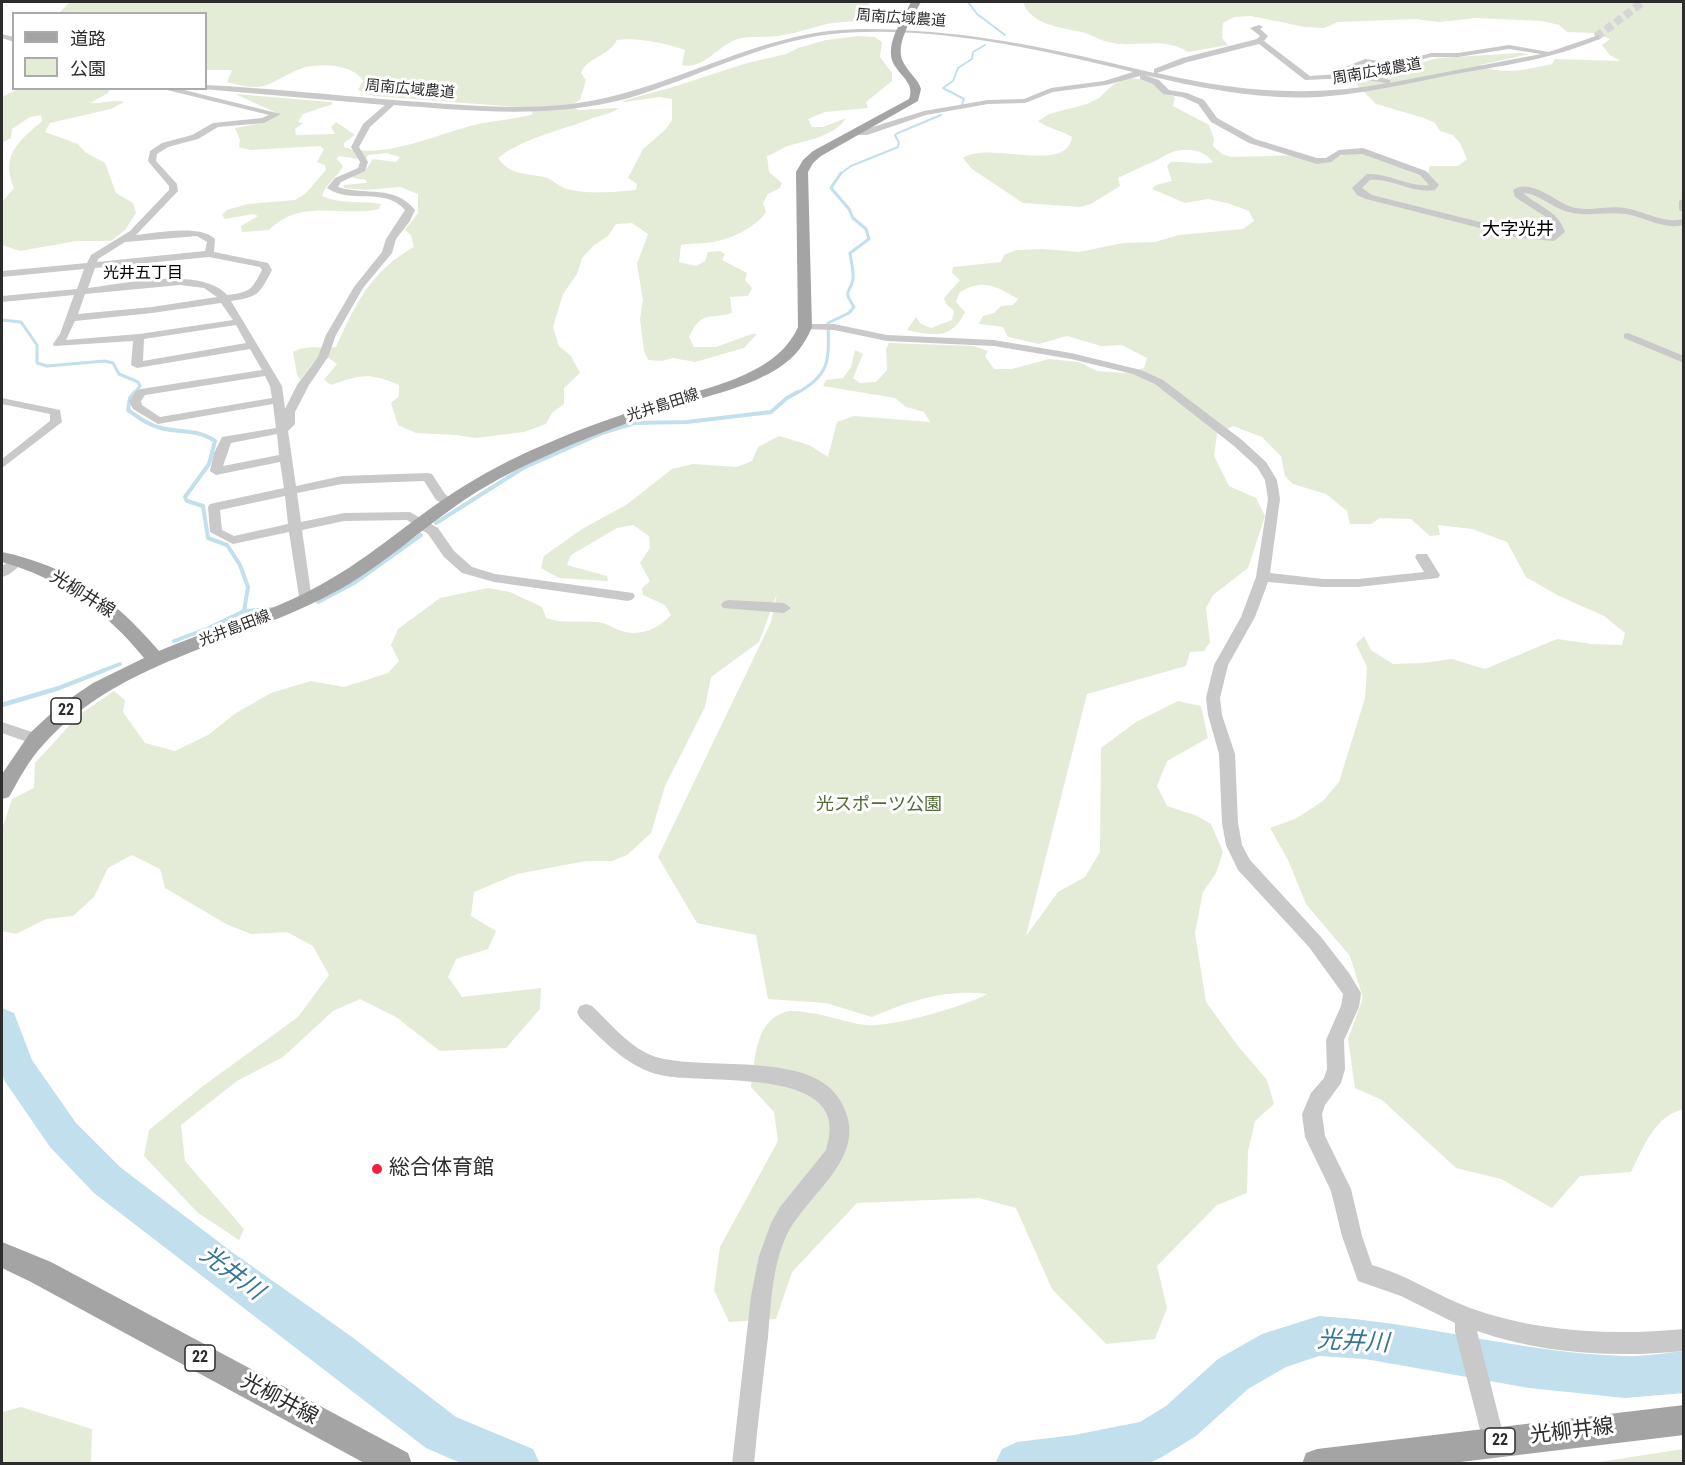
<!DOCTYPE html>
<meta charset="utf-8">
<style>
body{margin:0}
#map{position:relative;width:1685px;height:1465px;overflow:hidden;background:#fff;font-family:"Roboto Condensed","Noto Sans JP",sans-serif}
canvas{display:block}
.frame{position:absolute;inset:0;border:3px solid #2c2c2c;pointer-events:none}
.legend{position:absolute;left:12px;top:12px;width:195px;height:78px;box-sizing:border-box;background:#fff;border:2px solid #ababab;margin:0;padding:8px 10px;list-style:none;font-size:18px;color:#2c2c2c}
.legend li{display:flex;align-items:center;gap:12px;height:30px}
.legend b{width:30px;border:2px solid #ababab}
</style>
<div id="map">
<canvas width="1685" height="1465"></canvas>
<div class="frame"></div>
<ul class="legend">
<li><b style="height:8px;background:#a4a4a4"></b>道路</li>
<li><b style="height:16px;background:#e4ecd8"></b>公園</li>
</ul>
</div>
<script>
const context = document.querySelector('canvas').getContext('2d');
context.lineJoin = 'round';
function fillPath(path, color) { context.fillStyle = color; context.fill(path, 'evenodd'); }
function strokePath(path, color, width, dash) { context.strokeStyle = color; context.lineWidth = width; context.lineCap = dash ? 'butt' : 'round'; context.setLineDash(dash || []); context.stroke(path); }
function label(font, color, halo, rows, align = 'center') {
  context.font = font + ' "Roboto Condensed","Noto Sans JP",sans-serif'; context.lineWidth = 6; context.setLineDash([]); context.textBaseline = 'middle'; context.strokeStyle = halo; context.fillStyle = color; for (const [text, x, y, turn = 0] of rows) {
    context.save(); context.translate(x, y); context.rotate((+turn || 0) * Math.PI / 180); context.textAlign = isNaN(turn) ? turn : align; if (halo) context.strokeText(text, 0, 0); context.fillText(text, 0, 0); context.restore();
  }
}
fillPath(new Path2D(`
 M70,2H871L864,10L869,18C855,23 841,21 827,24C810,28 794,34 777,36C764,38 747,35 735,40C717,47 703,70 682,65L685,50C666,43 636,37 617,40C609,56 586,58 581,73L586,80L580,100L571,105L578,110L619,108C611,114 602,115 593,118C563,130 523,138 498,158C510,175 524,173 544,177C551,178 557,185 564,188C584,195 615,192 636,190L637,184L628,178L643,149L666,129L672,120V99L659,97L626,102L622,101L673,87L747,63L786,54L798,48L826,40L858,36L875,37L882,42L880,57L892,73V81L866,102L868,108L825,112L808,119L812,127H823L846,118C833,138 805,140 785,147C779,150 773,154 767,156L769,172L782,183L780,188L768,194L763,203L766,212C755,229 723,243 704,243C695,244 690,243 681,245L679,262L696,266L705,261L708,252L720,251L725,254L722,260L747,273L745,280L752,288L748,296L730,297L732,313C708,320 702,310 689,337L694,347H716L752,334H757L744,348L695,362L673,358L662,361L648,360L644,351L640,319L643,300L637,264L648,234L632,223L616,224L608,236L593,246L582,258L577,274L563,294L553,327L559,346L571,356L580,373L564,388V404L552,413L546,424L524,432L475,438L457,435L416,433L398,425L391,403L399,396V385C368,372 361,375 331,385L324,380L337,364L329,358L313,363L300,380L297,374L293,352C307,344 320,349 336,347C356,303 371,271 414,247L411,235L405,230L418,213V194L400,187L366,190L344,188L343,185L367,183L366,180L353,178V176L367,168L373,159L396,162L400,157L387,153L368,155L365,160L339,156L337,159L343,166C337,178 326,183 322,196C339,204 362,201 381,204L379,209C340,218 303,197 269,230L242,232L241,226L258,216L253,214L225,219L222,215L227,210L248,204L295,200L305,194L326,170L325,165L317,162L324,149L320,146L250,150L239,147L240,140L235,128L262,123L279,114L235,94L331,102L333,104L303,114L298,122L303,123L295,129L296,135L335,134L331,127L336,122L355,135L344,143V147C385,161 443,131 483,123C500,120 517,119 533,114L530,108L374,96L358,90L363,81C353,64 321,63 303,68C289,72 277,82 264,86C252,89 238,85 227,82L232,70H206V14H58Z
 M1023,2H1683L1684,1109C1655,1115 1643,1148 1631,1172L1580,1176L1552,1208L1501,1179L1456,1168L1382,1100L1355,1088L1348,1039L1363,998L1350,956L1306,904L1288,860L1270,828L1295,819L1323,801L1339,782L1365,698L1367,667L1356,644L1364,636L1371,650L1393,664L1422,663L1452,659L1485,669L1557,639L1592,644L1622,645L1625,633L1604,616L1557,595L1526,577L1507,542L1472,529L1438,525L1440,535L1430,536L1411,519L1380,518L1371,524H1350L1347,511L1326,494L1293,484L1285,476L1281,456L1262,437L1233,426L1217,434L1214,456L1229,486L1256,498L1265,516L1248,568L1213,595L1206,608L1210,642L1204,651L1190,652L1186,666L1087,694L1026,936L1058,892L1085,877L1100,852L1101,748L1136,722L1178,701L1201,706L1208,738L1167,761L1157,786L1167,806L1195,815L1211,824L1223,852L1216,873L1203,892L1195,933L1206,1002L1238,1046L1267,1080L1274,1104L1255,1121L1248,1151L1247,1193L1217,1205L1157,1266L1167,1308L1155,1339L1106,1344L1052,1289L1016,1208L979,1198L857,1203L792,1272L776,1319L729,1322L714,1290L720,1247L778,1141L774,1112L751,1087C755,1061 754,1022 785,1012C794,1009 812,1013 822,1015C836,1018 852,1024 867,1025C893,1027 963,1007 987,994C946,989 909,1001 872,1017L826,1003L768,999L756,935L697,923L658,857L771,622L777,594L759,642L711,677L705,707L665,786L651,833L627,855L612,861H586L517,874L474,892L471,916L496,931L488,949L456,959L448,977L462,997L541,988L540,1009L506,1048L440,1051L396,1017L360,999L333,1011L283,1057L237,1081L181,1125L185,1161L244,1229L239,1240L198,1213L144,1156L149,1130L203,1086L298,1017L329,975L313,946L287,932L251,934L226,924L165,888L160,869L132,855L108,868L94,897L73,916L46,919L16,934L2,931V829L12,799L34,788L35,763L79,715L114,691L125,700L123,712L145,743L175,751L208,735L236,713L271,693L311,681L344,687L388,673L399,661L391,645L398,629L440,598L488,588L510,592L542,607L546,618C562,624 579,620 596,622C609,623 611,628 622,631C641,637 659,628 671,615L665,605L643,595L642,588L650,581L640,563L650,548L649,536L633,525L617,528L571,555L567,565L607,576L608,581L559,578L541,568L544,556L582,529L626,505L672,469L693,464L737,467L752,461L758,447L779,436L809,445L828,457L837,422L854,416L930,422L924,412L906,407L895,398L823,386L826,380L843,378L851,367L855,350L863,354L853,378L860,383L876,382L887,370L886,349L889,343L974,346L988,351L985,356L994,369H1012L1049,359L1079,362L1097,371L1125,373L1144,368L1147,358L1122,345L1101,346L1067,336L1039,344L1008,337L1003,327L979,324L983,316L994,313L1001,306L1013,305L1018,299C996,286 983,278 960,292L956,302L965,312C951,340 935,336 907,330L916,317L921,324L931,328L952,320L954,311L946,304L944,298L960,280L952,273L953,267L1001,262L1004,255L1016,250L1043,249L1079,252L1123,243L1155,242L1179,235L1243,229L1254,221L1249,211L1227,203L1208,199L1185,203L1152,189L1156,185L1172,181L1167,166L1171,162C1184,161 1202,166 1213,162C1204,149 1184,147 1170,153C1164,155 1159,160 1153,162C1141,167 1130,172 1118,178L1120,186L1091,204L1080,207L1023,203L972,169L963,158C987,140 1067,175 1072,137C1061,130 1049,129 1038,121L1049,114L1087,104L1099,98L1114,84L1127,78L1150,80L1160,91L1175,97L1173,106L1209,125L1214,139L1213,146L1222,154L1231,157L1302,155L1328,162C1334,160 1340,156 1346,154C1369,148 1400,166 1421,174L1428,173L1430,166H1458L1467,159L1460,143L1453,135L1440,131L1435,123L1424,118L1376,104L1355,83L1362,80L1356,71L1367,65L1401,68L1438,58L1520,53L1530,54L1480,65C1502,76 1529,69 1552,64L1555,59L1620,61L1610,55L1602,45L1610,39L1595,33L1567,32L1559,25L1542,21L1476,18L1439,22L1416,19L1338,22L1324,28L1305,27L1251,16L1234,17L1223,23L1222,38L1228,45L1188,52C1162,35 1136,49 1108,42C1099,40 1091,34 1082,32C1063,28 1030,25 1023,2Z
 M110,89L108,93L90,103C101,105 114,98 124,102L111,109L50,123L45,132L78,144L85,152L105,163L116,193L133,203L136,213L125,230L111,241H76L20,251L2,245V202L14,188C0,155 19,141 42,121L41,115L30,117L12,129L11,138L2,143V97L18,89Z
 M21,1407L92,1429L91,1463H2V1412Z
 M1683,1449V1463H1593Z`), '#e4ecd8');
strokePath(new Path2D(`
 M968,2L977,14L1005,35
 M961,107L964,99L943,88L953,81L958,68L972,59L973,52L985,45
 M840,174L851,166L898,147L899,143L895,135L898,133L941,115`), '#c2dfed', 2);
strokePath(new Path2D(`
 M2,320L21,322L37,345V363L47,366L105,361L113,363L119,374L138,382L140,386L134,394
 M795,394C831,375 829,360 828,323L849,313L854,307C842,288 850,295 853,279C854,272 851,261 850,253L869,239L866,229L853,218L849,209L831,188L841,173`), '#c2dfed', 3);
strokePath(new Path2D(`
 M135,392L130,398L128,410C138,417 148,425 161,428C180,433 198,429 215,441L209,464L185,497L187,501L203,506L208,538L227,545L240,565L248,587L244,611
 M436,523L523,468L602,433L634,423L687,422L771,412L787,398L798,392
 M318,602L354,583L421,535
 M174,641L209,628L244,611L274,609
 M102,671L120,664`), '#c2dfed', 4);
strokePath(new Path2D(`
 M2,705L59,688L105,670`), '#c2dfed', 4.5);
fillPath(new Path2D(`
 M2,1008L14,1013L32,1060L76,1123L120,1167L232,1252L352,1337L456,1417L533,1449L540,1464H463L426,1448L94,1193L50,1147L4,1080L2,1073Z
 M1319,1316C1421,1322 1521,1353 1624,1356C1643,1357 1664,1353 1684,1351V1393L1625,1398L1529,1388L1365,1359L1319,1356L1286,1367L1248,1389L1196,1436L1162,1457L1147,1464H995L1002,1449L1017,1442L1074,1435L1140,1422L1166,1406L1218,1359L1262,1334Z`), '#c2dfed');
strokePath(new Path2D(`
 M1596,37L1643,2`), '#d5d5d5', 8, [8, 4]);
fillPath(new Path2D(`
 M1259,25L1263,27L1260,29L1268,36L1264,41L1310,76L1338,74V70L1365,59L1395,63L1431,53H1458L1509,45L1549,52L1599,35V39C1555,58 1508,65 1461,73C1418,81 1375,92 1330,96C1268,102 1205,89 1145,75L1159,80L1169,90L1187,93L1204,100L1217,118L1255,139L1317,158H1326L1339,150L1363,148L1426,171L1439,185L1435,190C1412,194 1393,178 1370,180L1362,188L1372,195L1520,232L1552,235L1555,232L1546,217L1515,197L1513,190C1530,178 1554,200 1569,206C1587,213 1606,205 1625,208C1645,211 1662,224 1684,219V225C1662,230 1646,217 1625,214C1605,211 1585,218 1565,211C1550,206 1539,194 1523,193C1537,206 1558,210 1565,232L1554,241L1519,238L1366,199L1357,195L1352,188L1367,174C1389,173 1408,187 1429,185L1420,175L1362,154L1341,155L1331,162L1317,164L1249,143L1211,122L1198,104L1182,97L1163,94L1153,84L1140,79V76L1106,85L1053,92L1025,103L988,104L926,115L867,135H853V131L863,130L924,111L988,100L1024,99L1051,88L1104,81L1133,72C1038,49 930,24 832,34C762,42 696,78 629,98C552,119 472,111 394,105L370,127L359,147L368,162L365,171L341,182L338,187C366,196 394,184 415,210L410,221L396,239L392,253L363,288L336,335L328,357L309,385L295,412V424L288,431L296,486L342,476L428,473L432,474L445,494L456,503L450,507L436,500L424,481L342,484L297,493L301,522L344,513L410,512L438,528L454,551L472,567L495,574L633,593L635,596L633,599L628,601L494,582L462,573L444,557L428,534L407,520L344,521L302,530L312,600L310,603H300L289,532L233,544L210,532L208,507L210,504L284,488L280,462L216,475L210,471L214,453L222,437L276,428L273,404L158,424L133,409L129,401L137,390L141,389L262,370L250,349L137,368L131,365L133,341L54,346L53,344L60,334L74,295L2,302V296L77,289L84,269L2,277V271L87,263L91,255L130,231L169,190V186L148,161L150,151L162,143L192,135L213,123L262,118L269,115L159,88H176L281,114L264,123L218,127L198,139L168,147L157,154L156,161L177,184L178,191L136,235C157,233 200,224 215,239L214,252L268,263L272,270C259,295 258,297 231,301L282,386L285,409L297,385L318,357L326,335L354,287L382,252L386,239L405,210C384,186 351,205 327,188L335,178L358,168L360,162L351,147L363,124L385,105L203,89L206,88V85C268,88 331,95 394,100C450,104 507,110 563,105C645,97 717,55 795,37C836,27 875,28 916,31C999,36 1074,54 1154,73V69L1182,58L1257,39L1260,36L1250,28ZM1259,44L1305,80L1353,78L1387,83C1309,98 1234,91 1157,73L1188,62ZM1509,49L1541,54L1389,83L1391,81L1387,79L1345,73L1366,63L1395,67L1431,57H1458ZM197,236L207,242L205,251L97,262L98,259L125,242ZM209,257L260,267L262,270C251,291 250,292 227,295C201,266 123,284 88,288L95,268ZM180,285L204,288L217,297L152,307L78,314L85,294ZM221,303L233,320L139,334L66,340L75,321L152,313ZM236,325L246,343L143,361L144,339ZM265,376L270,386L272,398L160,417L142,405L141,401L145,395ZM277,434L279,455L223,466L231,443ZM285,496L288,524L234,536L222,530L220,510Z
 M2,34L14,37V42L2,38Z
 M1684,198V213L1679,210V201Z
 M805,324H834L887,335L994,340L1071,353L1141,370L1163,380L1242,440L1266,462L1277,480L1280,499L1270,573L1323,579H1358L1424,572L1415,557L1417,554H1427L1440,575L1438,578L1358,587H1323L1268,582L1255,617L1228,665L1220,698L1222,715L1235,754L1238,823L1242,845L1250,860L1321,937L1349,973L1361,993L1359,1007L1344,1040L1345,1069L1341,1083L1325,1105L1322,1114L1325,1136L1351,1189L1362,1236L1372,1265C1407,1275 1436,1295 1470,1308C1537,1332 1612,1336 1684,1329V1351C1615,1358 1543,1354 1477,1331L1505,1441L1502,1449L1494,1452L1486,1449L1483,1441L1455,1332V1323L1401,1296L1358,1281L1342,1236L1331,1191L1305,1137L1302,1114L1311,1093L1324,1078L1327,1069L1326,1040L1341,1006L1343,994L1309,947L1238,870L1226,845L1222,823L1219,754L1208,715L1206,698L1214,665L1241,617L1256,577L1268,499L1265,480L1257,467L1234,446L1155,384L1133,374L1071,359L994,346L887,341L834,330L801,329V325Z
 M1628,333L1684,356V363L1624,338V334Z
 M2,398L60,410L62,422L2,468V459L50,421V414L2,404Z
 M16,557L21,558L23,561C18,568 9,576 2,577V566Z
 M728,600L784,603L791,608L784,613L723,608L721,605L723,602Z
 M2,722L41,735L44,739L41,743L36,745L2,733Z
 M586,1004L592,1006C611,1024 631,1049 656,1057C703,1071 807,1051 838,1097C877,1156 805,1192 785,1239C772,1269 771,1305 768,1337C763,1379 758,1421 754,1464H732L751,1296L759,1256L771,1223L780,1207L826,1150C857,1062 701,1087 656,1074C624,1064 603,1040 580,1018L577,1012L580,1006Z`), '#c9c9c9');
fillPath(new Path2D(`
 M911,2H921C912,19 892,47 905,65C910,74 918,79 921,89L918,101L821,156L813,163L808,172L812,327C805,344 795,357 780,367C751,386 715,394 682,404C635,420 589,436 544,457C514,470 484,486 457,505C420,531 387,561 349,584C250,643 122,656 43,745C29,760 19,779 9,797L2,799V774L30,733L59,706L93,683L144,658C105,610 61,579 2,562V552C69,566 115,599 159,651C213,628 271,613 322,584C373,556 415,516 464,486C522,450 587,426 651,405C699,389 776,378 798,327L796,172L803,160L813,151L909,99C917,80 891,72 891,54C890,36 904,17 911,2Z
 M2,1242L51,1262L408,1453L412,1464H366L31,1282L2,1268Z
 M1684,1405V1435L1444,1464H1302L1306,1453L1317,1449Z`), '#a4a4a4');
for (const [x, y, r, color] of [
 [377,1169,6,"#f31f3c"]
]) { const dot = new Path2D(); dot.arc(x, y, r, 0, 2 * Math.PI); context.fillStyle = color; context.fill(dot); strokePath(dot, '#fff', 2); }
label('15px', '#2c2c2c', '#fff', [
 ["周南広域農道",901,19,4],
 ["周南広域農道",1377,72,-10],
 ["周南広域農道",410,90,5],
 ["光井島田線",663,406,-18],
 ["光井島田線",235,629,-21]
]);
label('16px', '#000', '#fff', [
 ["光井五丁目",143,274]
]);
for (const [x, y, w] of [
 [66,711,30],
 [200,1358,30],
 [1500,1441,30]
]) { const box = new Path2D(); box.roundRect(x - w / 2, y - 13, w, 26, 4.5); context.fillStyle = '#fff'; context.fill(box); strokePath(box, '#2c2c2c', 1.5); }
label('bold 16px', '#2c2c2c', null, [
 ["22",66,711],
 ["22",200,1358],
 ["22",1500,1441]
]);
label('18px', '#000', '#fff', [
 ["大字光井",1518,230]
]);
label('18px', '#2c2c2c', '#fff', [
 ["光柳井線",82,595,32]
]);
label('18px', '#526b37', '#fff', [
 ["光スポーツ公園",879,805]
]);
label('21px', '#2c2c2c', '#fff', [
 ["総合体育館",389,1169]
], 'left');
label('21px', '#2c2c2c', '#fff', [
 ["光柳井線",279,1400,28],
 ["光柳井線",1572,1432,-7]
]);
label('italic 24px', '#357594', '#fff', [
 ["光井川",231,1274,37],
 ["光井川",1353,1343,3]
]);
</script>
